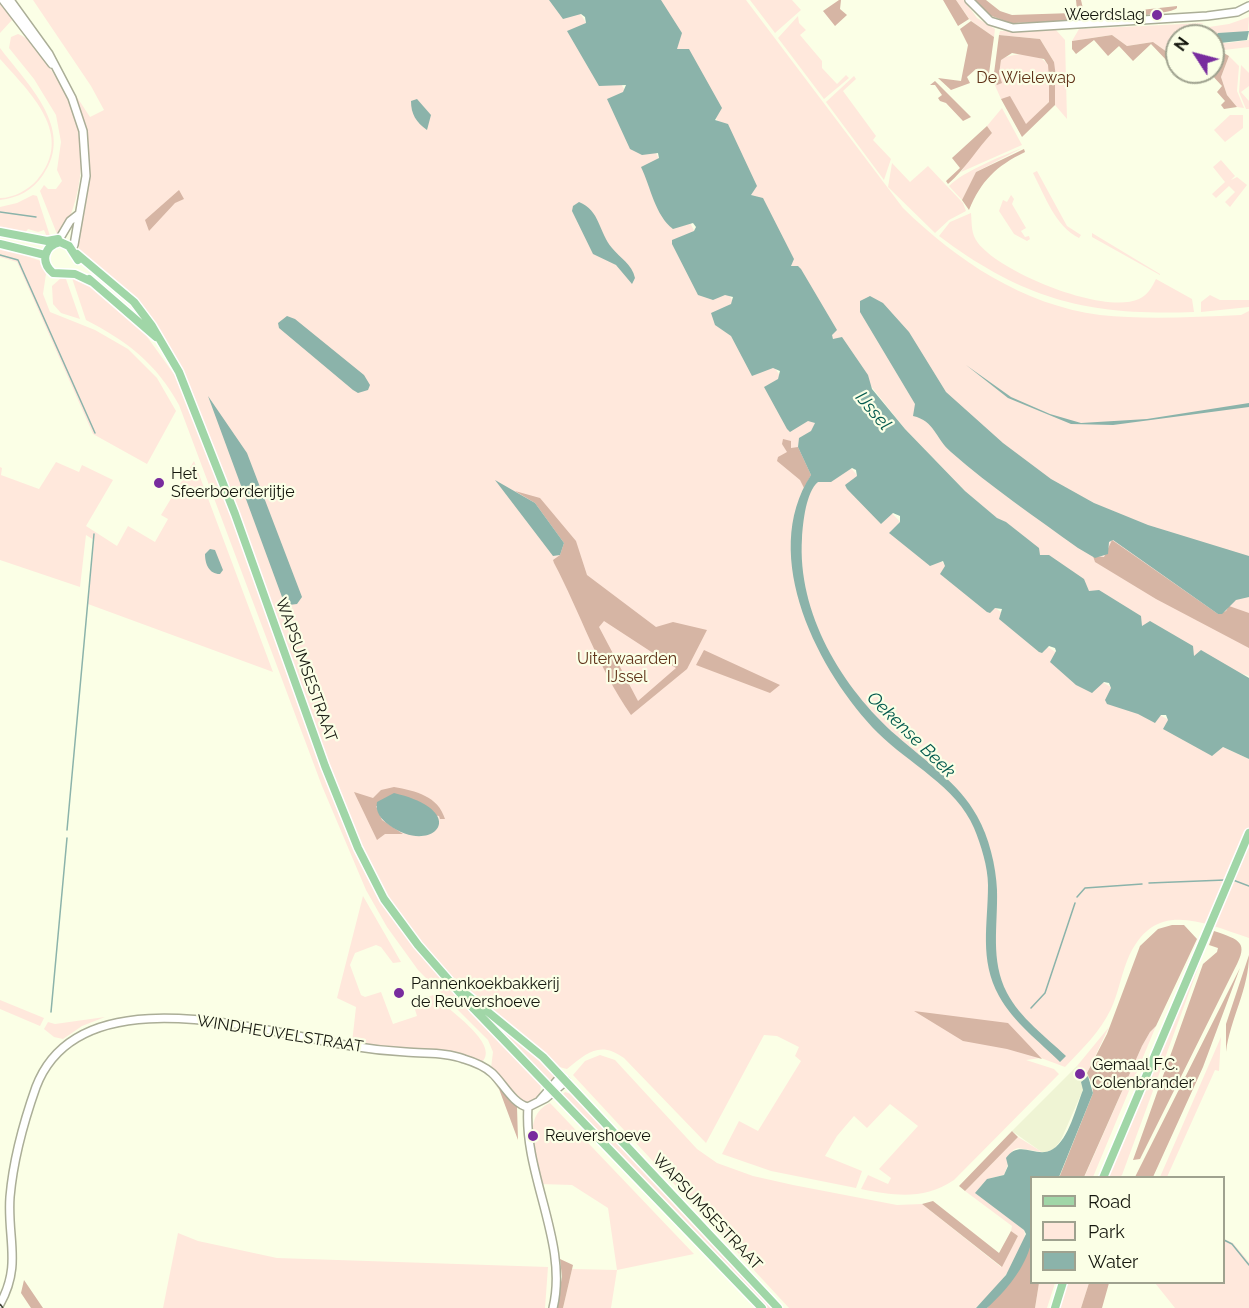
<!DOCTYPE html>
<style>
body{margin:0}
#map{position:relative;width:1249px;height:1308px;overflow:hidden;background:#fbffe6;font-family:Raleway,sans-serif}
canvas{display:block}
.legend{position:absolute;left:1030px;top:1176px;width:195px;height:108px;box-sizing:border-box;background:#fbffe6;border:2px solid #9fa28f;margin:0;padding:8px 10px;list-style:none;font-size:18px;color:#14160d}
.legend li{display:flex;align-items:center;gap:12px;height:30px}
.legend b{width:30px;border:2px solid #9fa28f}
.north{position:absolute;left:1165px;top:24px;width:60px;height:60px;box-sizing:border-box;background:#fbffe6;border:2px solid #9fa28f;border-radius:50%;rotate:306deg;font-size:16px;font-weight:700;line-height:24px;text-align:center;color:#14160d}
.north::after{content:'';display:block;margin:auto;width:21px;height:27px;background:#782c9e;clip-path:polygon(50% 0,100% 100%,50% 72%,0 100%)}
</style>
<div id="map">
<canvas width="1249" height="1308"></canvas>
<ul class="legend">
<li><b style="height:8px;background:#a0d6a7"></b>Road</li>
<li><b style="height:16px;background:#ffe8dc"></b>Park</li>
<li><b style="height:16px;background:#8bb3aa"></b>Water</li>
</ul>
<div class="north">N</div>
</div>
<script>
const context = document.querySelector('canvas').getContext('2d');
context.lineJoin = 'round';
function fillPath(path, color) { context.fillStyle = color; context.fill(path, 'evenodd'); }
function strokePath(path, color, width, dash) { context.strokeStyle = color; context.lineWidth = width; context.lineCap = dash ? 'butt' : 'round'; context.setLineDash(dash || []); context.stroke(path); }
function label(font, color, halo, rows, align = 'center') {
  context.font = font + ' Raleway,sans-serif'; context.lineWidth = 4.5; context.setLineDash([]); context.textBaseline = 'middle'; context.strokeStyle = halo; context.fillStyle = color; for (const [text, x, y, turn = 0] of rows) {
    context.save(); context.translate(x, y); context.rotate((+turn || 0) * Math.PI / 180); context.textAlign = isNaN(turn) ? turn : align; if (halo) context.strokeText(text, 0, 0); context.fillText(text, 0, 0); context.restore();
  }
}
fillPath(new Path2D(`
 M1077,1066L1089,1076L1061,1140L1054,1149L1043,1153L1012,1131Z`), '#eff4d4');
fillPath(new Path2D(`
 M0,0L12,20L0,33Z
 M33,0H571C636,94 674,203 732,300C814,440 916,554 1048,647C1102,685 1162,715 1219,749L1223,747L1249,759V938C1200,922 1153,898 1127,961C1121,976 1118,994 1111,1009C1100,1032 1082,1049 1065,1067L1041,1058L1026,1060L1054,1069L1059,1074L954,1180C924,1200 895,1196 861,1189L868,1175L888,1184L891,1178L879,1169L918,1126L890,1104L867,1128L854,1116L837,1136L825,1156L862,1171L856,1188L771,1171L722,1154L739,1121L758,1131L801,1061L795,1056L799,1047L777,1036L764,1035L706,1143L624,1058C600,1041 588,1052 567,1069L559,1067L448,974L430,954L386,893L349,822L191,393L134,297L80,252C74,234 84,216 87,197C94,158 87,121 69,85L90,117L104,110L91,86Z
 M649,0H746L903,208C956,260 1023,305 1100,315C1146,320 1194,317 1241,315L1249,311V676L1193,657L1088,593L1040,556L965,491L905,429L832,337L751,194L717,120Z
 M750,0H792L801,10L775,33Z
 M956,0H964L977,18L995,29L994,37L970,20Z
 M798,16L799,23L806,30L800,35L822,61V68L837,84L846,75L849,78L824,99L778,38Z
 M1249,17L1248,32L1218,33L1214,38L1215,42L1227,43L1249,40V47L1224,50L1213,45V36H1209V27L1229,24Z
 M1204,23L1192,27L1186,36H1177V53L1174,57L1153,42L1127,46L1112,35L1072,41L1079,29Z
 M1056,30L1065,40L1067,119L1055,105V85L1049,86V102L1026,125L1010,97L1001,99L993,81L997,85L1001,59C1015,53 1037,50 1048,65L1054,62L1040,39L999,35L1000,31Z
 M18,34C28,37 35,48 41,56C74,98 90,145 76,198C72,212 68,226 57,234L40,191L44,185L48,189H56L62,181L57,170L61,142L56,115L34,79L9,48L11,37Z
 M0,48C26,83 76,128 43,175C33,190 18,198 0,200V198C14,198 28,190 37,180C76,134 29,92 0,59Z
 M1229,56L1239,66L1237,91L1244,108L1237,107L1227,95L1221,77Z
 M1241,65L1249,73V86L1241,92L1249,101V109H1246L1239,92Z
 M854,76L856,79L843,91L876,136L873,140L891,159L884,180L826,102Z
 M1002,108L1022,145L961,172L971,156L992,133L987,126Z
 M1230,115H1243V128L1225,142L1214,130Z
 M1022,148L976,172L962,200L949,186C964,171 1002,156 1022,148Z
 M1221,160L1235,176L1231,180L1237,177L1247,185L1230,207L1225,202L1235,192L1229,186L1216,198L1212,194L1225,182L1213,167Z
 M892,163L910,182L928,166L963,203L966,211L949,220L935,233L888,187Z
 M1037,171L1067,226L1081,235L1079,238C1055,226 1045,196 1033,173Z
 M1009,192L1014,199L1012,204L1026,228L1021,231L1025,237L1029,236L1030,239L1027,241L1014,234L999,211L1003,200L1007,202L1011,195Z
 M33,195L37,196L50,236L47,237L44,230L38,232L28,229L25,233L0,228V207L17,203Z
 M971,213C972,225 971,234 978,243C1001,273 1104,315 1139,299C1148,295 1152,287 1156,279L1192,299L1194,312C1089,316 1024,300 939,236L950,222Z
 M1092,233L1160,274V275L1092,237Z
 M0,247L41,261L46,274L43,294L50,312L95,330L128,349L157,378L176,411L147,464L93,434L17,262L0,257Z
 M61,278L66,279L80,319L61,313L53,304L52,286Z
 M72,278H76L112,300L140,327L179,381L232,517L335,802L373,886L396,924L420,954L541,1084L540,1095L531,1103L522,1100L491,1068L493,1052L488,1040L418,970L387,927L366,890L322,786L179,405C157,364 127,341 86,320Z
 M1210,295L1220,300H1249V307L1201,312V302Z
 M194,461L273,672L88,604L94,540L86,535L80,587L0,560V467L2,468L1,475L39,489L56,462L79,472L82,465L113,480L86,526L117,546L128,526L155,542L168,519L161,515Z
 M363,896L401,962L393,963L381,947L376,945L355,953L350,965L361,995L365,997L381,992L393,1024L417,1016L413,1003L433,995C446,1008 501,1044 482,1062L352,1043L356,1007L337,998Z
 M1204,952L1122,1175L1120,1177L1107,1178Z
 M0,1000L44,1018L40,1026L0,1009Z
 M476,1006L555,1074L553,1079L548,1081Z
 M105,1017L82,1026L63,1039L54,1037L44,1029L48,1022L55,1024Z
 M1156,1026L1093,1177L1084,1178L1142,1046L1150,1032Z
 M1109,1027L1087,1073L1077,1066Z
 M1221,1037L1219,1071L1215,1070L1167,1177H1160Z
 M600,1055L615,1060L697,1149L717,1163L753,1176L793,1185L897,1205L922,1204L1001,1267L1018,1236L1011,1231L1012,1226L965,1191L1018,1137L1042,1152L1018,1148L1013,1150L1004,1175L987,1179L1024,1230C1031,1249 991,1296 976,1308H789L573,1075L585,1061Z
 M565,1092L571,1094L772,1308H766L562,1095Z
 M550,1103L694,1254L617,1270L611,1308H563L572,1269L617,1270L608,1208L572,1185L540,1184C536,1160 520,1116 550,1103Z
 M178,1233L198,1241L277,1258L548,1267L545,1308H163Z
 M1224,1239L1233,1243L1249,1262V1308H1175L1155,1283L1224,1282Z
 M1039,1283H1055L1047,1308H1035Z
 M1067,1283H1089L1081,1308H1059Z`), '#ffe8dc');
fillPath(new Path2D(`
 M839,0H841L840,9L847,15L835,26L823,11Z
 M943,0H956L969,19L958,26Z
 M974,0H986L1000,11L1012,15L1073,13L1077,10L1076,0H1081L1084,13L1123,12L1177,6V8C1167,18 1033,23 1010,23L989,15Z
 M971,21L994,37L988,81L976,69L967,77L970,83L951,90L938,78L961,81L968,45L960,29Z
 M999,35L1040,39L1054,62L1056,77H1049L1048,65L1044,59L1012,53L1001,60L999,74L1002,83L997,85L993,81Z
 M1112,35L1127,46L1153,42L1174,57L1169,63L1151,44L1133,61L1119,46L1108,56L1094,40L1076,54L1072,49V41Z
 M1213,47L1229,56L1221,77L1227,95L1237,107L1224,109L1221,105L1225,101L1217,92L1222,86L1209,72H1213Z
 M935,81L971,117L963,121L946,103L940,101L938,98L942,95L935,85H930Z
 M1049,85H1055V105L1022,137L1001,99L1010,96L1026,124L1049,102Z
 M987,126L992,133C977,149 965,169 948,184L946,181L960,168L952,158Z
 M1024,149L1025,152C996,166 981,181 969,210L962,200L976,172Z
 M179,190L184,199L175,203L149,231L145,220Z
 M783,439L791,441V448L798,447L811,475L804,488L800,480L777,461L778,457L787,452L782,444Z
 M515,491L540,498L576,541L587,575L656,627L673,622L707,630L687,669L631,715C597,666 581,614 554,563L553,560L560,555L564,543L535,503ZM604,621L676,668L638,701L599,627Z
 M1112,540L1218,614L1226,611L1229,606L1249,613V648L1156,599L1095,562L1093,556L1104,557Z
 M704,650L780,685L770,693L696,665Z
 M394,787C416,791 438,796 445,819H440L439,816L376,806L382,820L403,834H385L377,840L354,792L373,798L381,790Z
 M1172,925H1184L1197,939L1156,1026L1150,1032L1142,1046L1084,1177L1059,1178L1093,1093L1092,1084L1087,1073L1107,1034L1140,946L1158,929Z
 M1214,931C1240,940 1249,942 1235,968L1140,1159L1133,1160L1203,964L1217,952L1218,948L1209,945Z
 M1249,955C1249,989 1230,1019 1226,1052V1024Z
 M1240,968L1203,1067L1153,1177H1135Z
 M914,1011L1008,1023L1042,1059L1007,1049L963,1041Z
 M494,1083L517,1107L518,1140L499,1089Z
 M1012,1131L1018,1137L972,1184L965,1191L959,1186Z
 M933,1201L999,1253L1011,1231L1018,1236L1002,1267L922,1204Z
 M1031,1243L1032,1282L1039,1283L1035,1308H987L1019,1268Z
 M560,1259L573,1265L563,1308H556L562,1277Z
 M24,1280L43,1308H31L21,1293Z
 M1089,1283H1109L1102,1308H1081Z`), '#d6b5a4');
fillPath(new Path2D(`
 M549,0H661L682,33L677,49H689L722,108L715,120L728,124L757,186L751,195L763,198L794,259L791,266H798L801,269L837,330L832,335L833,339L842,337L868,375L872,389L905,429L965,491L997,518L1006,522L1039,548L1040,555H1049L1084,579L1089,591L1099,590L1141,616L1142,626L1150,621L1193,646L1194,656L1201,650L1249,678V759L1223,747L1212,756L1163,729L1168,720L1166,715H1161L1155,723L1138,714L1107,704L1105,700L1111,688L1109,683L1104,682L1092,693L1076,685L1050,662L1056,651L1055,648L1049,646L1042,653L1039,652L999,619L1002,609L995,608L990,613L987,612L940,574L945,566L943,561L930,566L889,533L900,522V516L893,513L881,524L847,489L845,485L857,476L856,470L852,468L831,482H818C806,492 803,522 802,538C797,613 842,688 897,736C925,761 959,783 977,816C989,837 996,866 997,890C998,926 990,960 1007,993C1020,1018 1046,1037 1066,1056L1060,1062C1039,1041 1014,1023 999,996C979,959 988,925 988,885C988,867 981,845 974,828C957,787 908,763 878,733C819,673 758,556 811,475L798,447L799,438L811,431L815,423L808,421L790,432L787,429L764,387L778,379L780,371L773,368L752,376L731,336L715,325L711,313L731,304L733,297L725,295L713,300L698,295L672,244V240L694,231L696,227L693,223L673,229C655,215 651,188 641,167L659,158L658,153L642,155L630,149L607,99L623,92L626,85L599,86L567,31L586,23L585,17L581,14L563,19Z
 M1249,31L1247,40L1220,43L1214,39L1218,33Z
 M417,99L431,115L427,130C416,122 411,114 411,101Z
 M579,202C600,210 599,233 612,248C620,258 632,264 635,278L632,284L616,265L593,254L572,211L573,206Z
 M870,296L883,303L909,332L946,392L1003,443L1051,479L1094,503L1148,525L1249,556V597L1236,600L1222,614H1218L1113,540L1109,542L1108,554L1095,558L1078,548C1035,517 991,487 951,452C935,438 935,421 913,416L915,404L860,312V301Z
 M287,316L295,319L364,375L370,385L368,390L358,393L353,390L279,328L278,323Z
 M966,365L1011,397L1050,414L1081,423L1147,419L1249,403V407L1113,425L1071,424L1008,398Z
 M208,396L247,453L302,597L297,604L289,605L282,597Z
 M495,480L535,503L564,543L560,555L553,556Z
 M210,549L215,550L223,570L220,574C209,574 205,564 205,554Z
 M394,793C474,812 432,857 389,825C381,819 375,812 377,802Z
 M1088,1076L1093,1093L1059,1177L1032,1178C1032,1198 1036,1223 1031,1243C1026,1267 1005,1292 987,1308H976L1006,1275L1026,1234L1024,1230L975,1193L987,1179L1004,1175L1008,1166L1006,1158C1020,1138 1037,1160 1053,1149C1069,1139 1076,1107 1083,1090L1081,1082Z`), '#8bb3aa');
strokePath(new Path2D(`
 M0,212L36,217
 M0,255L18,260L95,433
 M67,830L94,534
 M1233,880L1249,886
 M1149,883L1225,880
 M1077,897L1085,888L1142,884
 M1031,1008L1045,993L1075,903
 M51,1012L67,838
 M1224,1240L1232,1244L1249,1265`), '#8bb3aa', 1.5);
const tertiary = new Path2D(`
 M3,0L52,64
 M10,0L49,54L72,98L83,131L86,176L74,245
 M969,0L990,21L1013,28L1207,16L1237,12L1249,6
 M60,238L70,221L79,214
 M540,1100L561,1076
 M528,1107C523,1174 569,1243 553,1308
 M528,1107L546,1098L566,1081
 M0,1304C22,1265 7,1238 10,1197C13,1162 24,1121 36,1087C79,973 263,1032 351,1046C369,1049 387,1051 406,1052C425,1054 446,1052 464,1059C474,1062 484,1066 492,1073C503,1083 513,1104 528,1107`);
const primary = new Path2D(`
 M0,232L47,241L58,239
 M0,244L45,255
 M77,254L134,302L152,326L179,372L235,514L325,766L358,848L384,899L418,945L474,1009L762,1308
 M78,260L69,246L60,242C44,246 40,262 53,273L75,274L92,282
 M89,279L156,337
 M466,994L543,1057L778,1308
 M1103,1178L1249,833
 M1055,1308L1063,1282`);
strokePath(tertiary, '#abae97', 10);
strokePath(primary, '#fff', 11);
strokePath(tertiary, '#fff', 7);
strokePath(primary, '#a0d6a7', 8);
strokePath(new Path2D(`
 M0,1304L3,1308`), '#424538', 1.5, [12, 6]);
for (const [x, y, r, color] of [
 [1157,15,6,"#782c9e"],
 [159,483,6,"#782c9e"],
 [399,993,6,"#782c9e"],
 [1080,1074,6,"#782c9e"],
 [533,1136,6,"#782c9e"]
]) { const dot = new Path2D(); dot.arc(x, y, r, 0, 2 * Math.PI); context.fillStyle = color; context.fill(dot); strokePath(dot, '#fbffe6', 2); }
label('16px', '#14160d', '#fbffe6', [
 ["Weerdslag",1145,15,"right"],
 ["Het",171,474],
 ["Sfeerboerderijtje",171,492],
 ["Pannenkoekbakkerij",411,984],
 ["de Reuvershoeve",411,1002],
 ["Gemaal F.C.",1092,1065],
 ["Colenbrander",1092,1083],
 ["Reuvershoeve",545,1136]
], 'left');
label('16px', '#603319', '#fbffe6', [
 ["De Wielewap",1026,78],
 ["Uiterwaarden",627,659],
 ["IJssel",627,677]
]);
label('16px', '#14160d', '#fbffe6', [
 ["WAPSUMSESTRAAT",306,670,70],
 ["WINDHEUVELSTRAAT",280,1034,9],
 ["WAPSUMSESTRAAT",707,1212,47]
]);
label('italic 18px', '#045a4e', '#fbffe6', [
 ["IJssel",873,411,50],
 ["Oekense Beek",911,735,44]
]);
</script>
